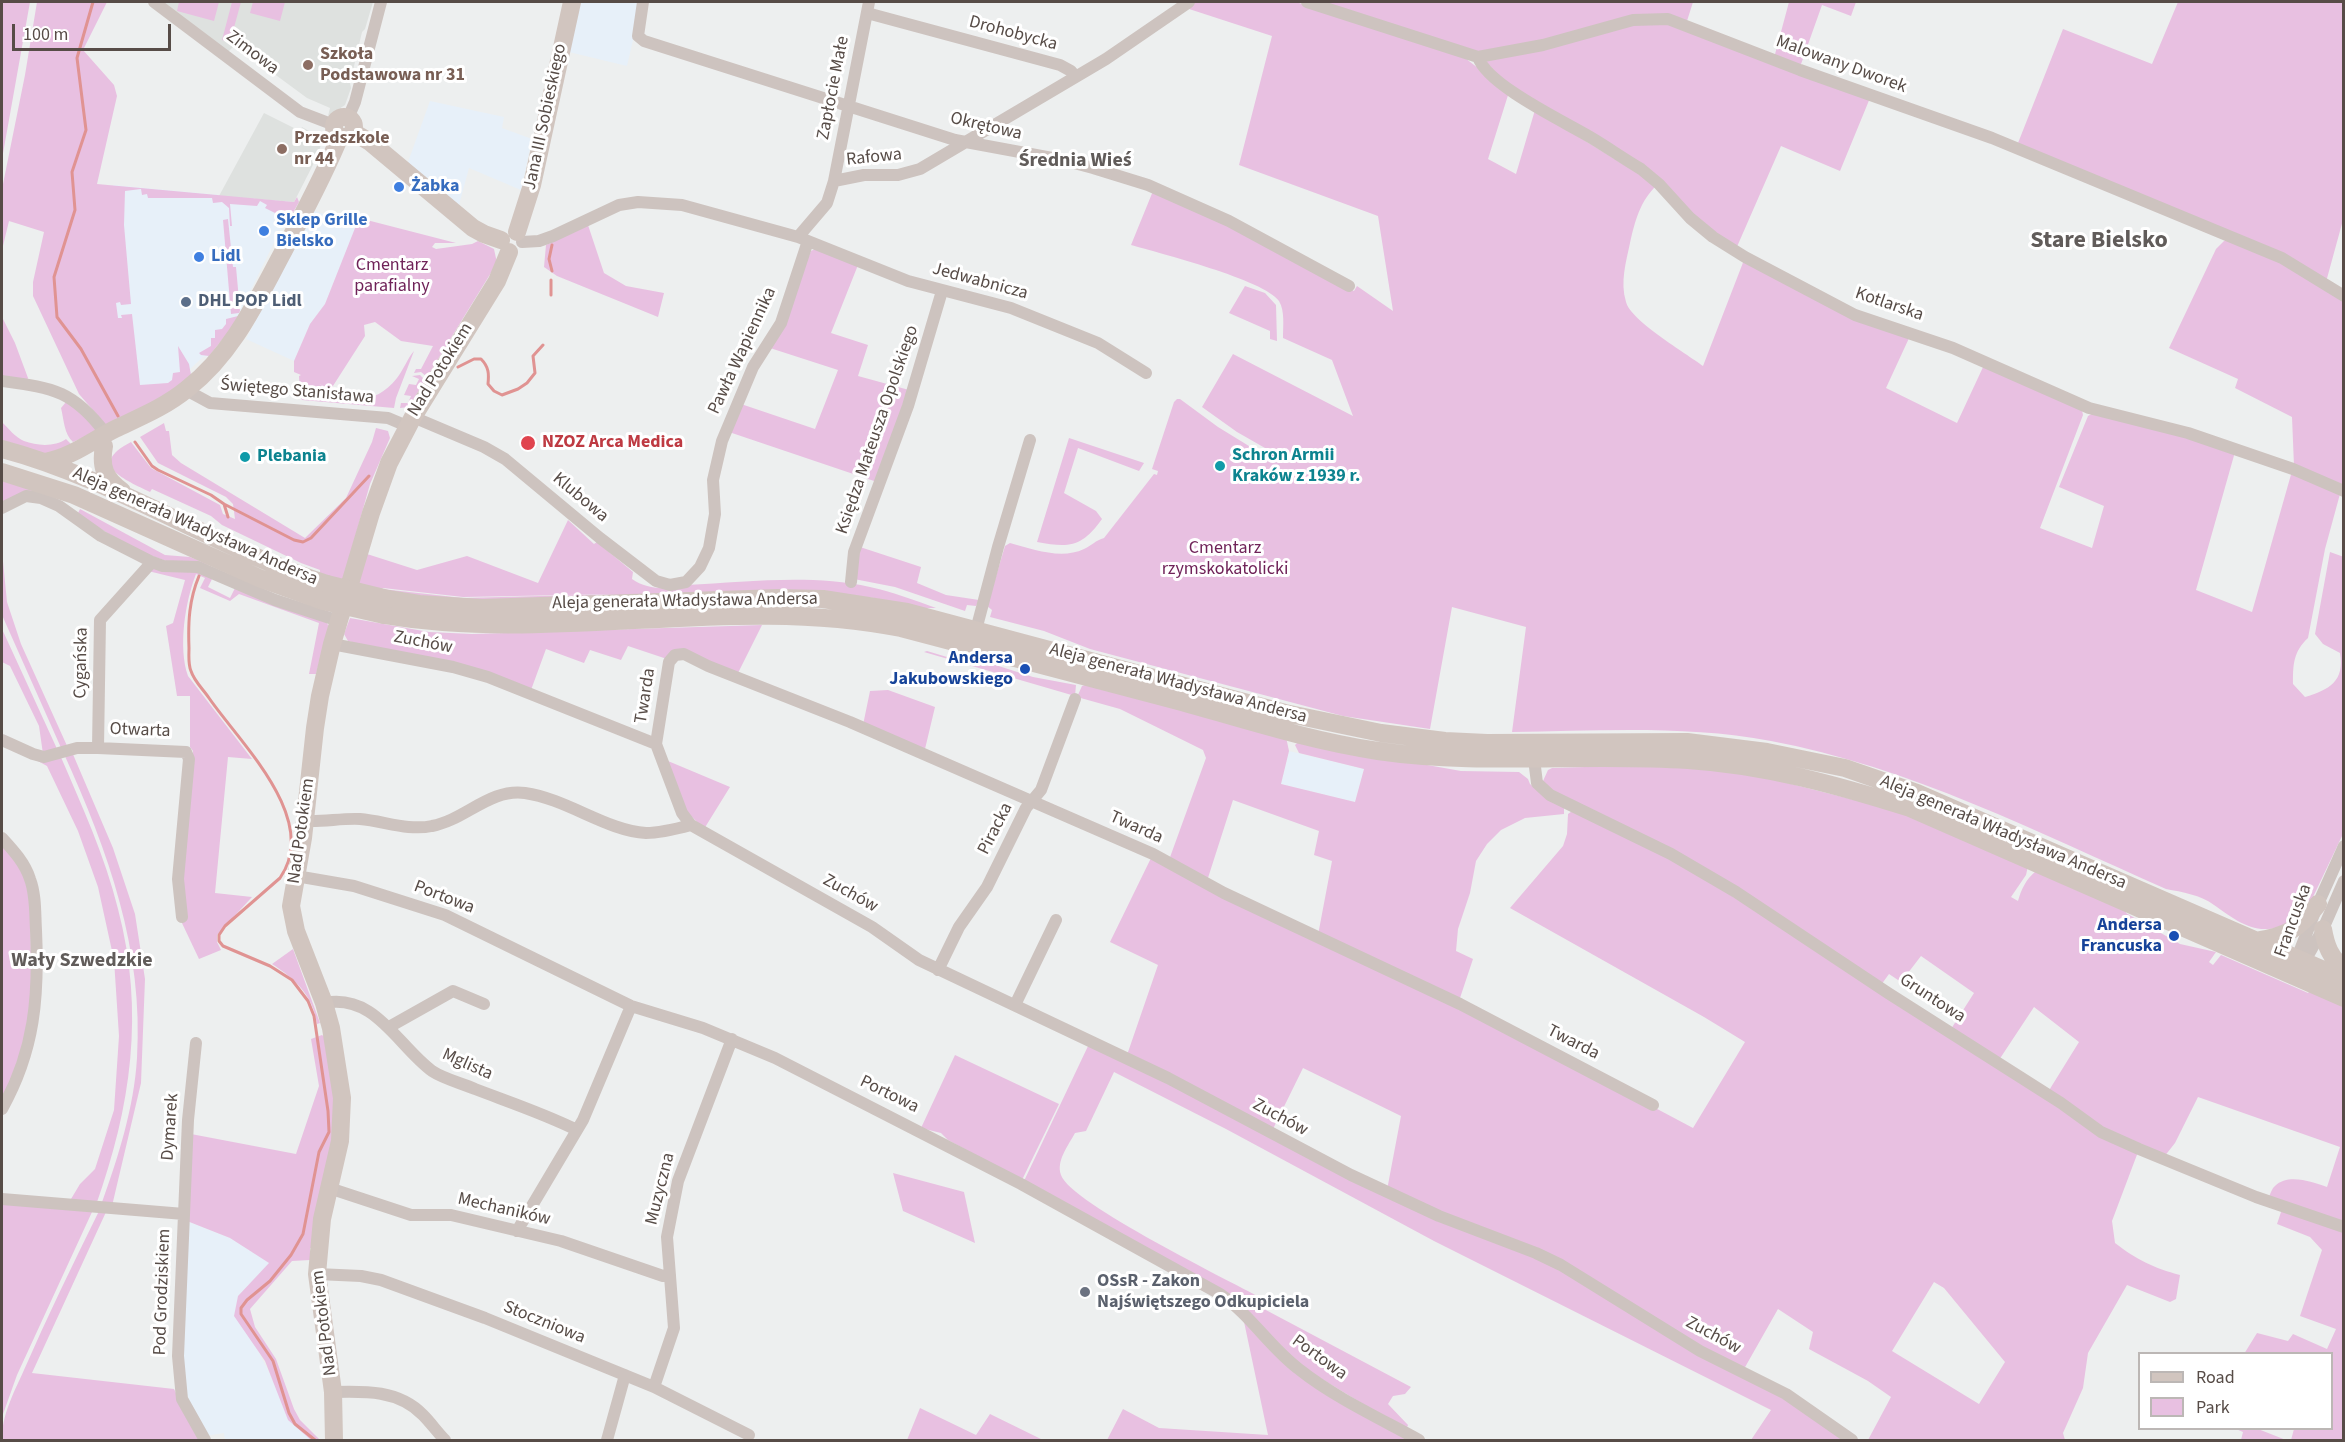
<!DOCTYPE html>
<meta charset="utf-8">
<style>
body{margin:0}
#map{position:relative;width:2345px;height:1442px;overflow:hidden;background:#edefef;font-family:"Source Sans 3",sans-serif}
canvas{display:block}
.frame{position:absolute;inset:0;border:3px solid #574c47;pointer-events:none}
.legend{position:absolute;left:2138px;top:1352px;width:195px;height:78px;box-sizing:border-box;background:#fff;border:2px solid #bcb7b5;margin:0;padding:8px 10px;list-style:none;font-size:18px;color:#574c47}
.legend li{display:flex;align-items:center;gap:12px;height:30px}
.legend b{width:30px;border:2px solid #bcb7b5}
.scale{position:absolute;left:12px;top:24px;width:159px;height:27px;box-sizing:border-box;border:3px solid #574c47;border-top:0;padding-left:8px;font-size:18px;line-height:21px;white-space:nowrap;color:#574c47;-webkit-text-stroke:4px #fff;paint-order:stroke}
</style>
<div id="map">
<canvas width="2345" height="1442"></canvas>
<div class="frame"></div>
<ul class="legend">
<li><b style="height:8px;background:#d1c5bf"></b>Road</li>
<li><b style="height:16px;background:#e8c0e1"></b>Park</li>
</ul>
<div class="scale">100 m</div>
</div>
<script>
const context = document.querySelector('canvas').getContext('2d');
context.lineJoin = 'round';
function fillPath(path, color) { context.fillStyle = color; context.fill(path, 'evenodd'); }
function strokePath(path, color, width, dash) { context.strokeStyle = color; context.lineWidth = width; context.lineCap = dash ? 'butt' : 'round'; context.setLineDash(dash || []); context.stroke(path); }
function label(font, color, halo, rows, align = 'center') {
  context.font = font + ' "Source Sans 3",sans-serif'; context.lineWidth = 6; context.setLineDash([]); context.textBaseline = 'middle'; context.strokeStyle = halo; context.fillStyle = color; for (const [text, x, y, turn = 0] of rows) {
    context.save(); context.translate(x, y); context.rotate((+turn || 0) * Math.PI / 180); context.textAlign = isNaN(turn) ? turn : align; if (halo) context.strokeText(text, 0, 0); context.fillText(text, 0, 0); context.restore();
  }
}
fillPath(new Path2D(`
 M581,2H641L636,38L633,40L627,66L569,52Z
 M430,101L504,117L502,128L532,139L521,190L469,168L459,205L408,162Z
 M113,185L294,202L238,316L209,356L203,357L190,369L191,375L143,409L116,321Z
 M314,211L357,224L325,304L310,324L294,361L246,339Z
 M1289,751L1364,769L1355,802L1281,784Z
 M187,1221L230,1238L270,1263L238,1296L254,1343L276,1386L288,1420L311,1440H225L224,1433L205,1436L197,1423L186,1392L183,1355Z`), '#e7f0f9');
fillPath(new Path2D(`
 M162,2H373L365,29L362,32L350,83L351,88L345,105L328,116L330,108L307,98L235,45L227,53Z
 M264,113L300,131L302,127L323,139L316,159L294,202L219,196Z`), '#dee1df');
fillPath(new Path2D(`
 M2,2H30L2,159Z
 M37,2H107L83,50L114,85L117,96L97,184L294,202L297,197L299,202L291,216L284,212L281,216L265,208L267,205L260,201L257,206L230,204L232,226H230L229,208L222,202L213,203L212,198H148L147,194L142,195L141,189L125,191L124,225L131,304L121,305L120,302L116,303L118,318H122L121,315L132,314L140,385L168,383L172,380L173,373L180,372L178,346L189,364L191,375L170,393L111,425L105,424L79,394L33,296V282L44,232L9,221L2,250V189L25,75Z
 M179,2H219L214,21L177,11Z
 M232,2H241L230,42L222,40Z
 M253,2H285L280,21L250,13Z
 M1196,2H1296L1465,58L1509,92L1488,159L1516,174L1535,110L1657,185C1640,201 1635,221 1630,243C1626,262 1620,282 1626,302C1631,321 1686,353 1703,366L1744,260L1910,336L1886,388L1957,423L1984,365L2082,410L2083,415L2040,528L2092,548L2104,506L2059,487L2088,416L2095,412L2235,452L2196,590L2252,612L2292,471L2340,494L2325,549L2308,638C2293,652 2293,665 2293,684L2305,697C2329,690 2345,681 2340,653L2323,644L2315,634L2330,552L2344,557L2343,834L2303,918C2292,922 2279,929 2267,929C2247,930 2228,915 2214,905C2201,895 2182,892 2166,889C2037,832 1910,767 1771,741C1686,725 1598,731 1512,732L1526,627L1452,607L1430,729L1343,716L1090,649L1044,631L990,617L992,610L987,606L1005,546L1010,543C1033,549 1061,560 1084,549C1091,546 1096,540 1104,538L1154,474L1157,475L1158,471L1152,469L1174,402L1177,399H1180L1218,427L1262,454L1265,448L1237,432L1202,407L1233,354L1353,416L1332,360L1283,338C1283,326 1285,311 1279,301C1265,280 1159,253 1131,245L1153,191L1237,229L1354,291L1357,286L1393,311L1378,216L1239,165L1272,36L1186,8Z
 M1323,2H1693L1687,21L1671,16L1485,51H1470Z
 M1789,2H1856L1851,16L1822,5L1800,67L1774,58Z
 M2178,2H2343V220L2326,282L2018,143L2063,29L2152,64Z
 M1667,23L1870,98L1840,171L1781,146L1736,249L1714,235L1661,181L1503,80L1486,62L1488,58L1632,24Z
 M359,218L456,243H435L432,247L436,249L472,244L478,241L494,249L497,263L427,377L421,372L414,373L416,369H421L433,346L401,341L375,322L364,325L365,336L331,389L319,384C347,401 373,408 397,378C404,369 407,359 414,351L396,398L394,408L302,400L300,394L299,376L301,375L294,372V361L310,324L325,304Z
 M228,219L233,267H236L240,311L239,313L231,314L223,220Z
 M588,225L604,273L626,286L664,293L658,317L557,276L544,267L546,245Z
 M2230,240L2276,259L2343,300V488L2294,466L2292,417L2235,388L2238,379L2169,348L2216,249L2224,241Z
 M815,249L858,265L831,333L868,345L858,376L909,390L877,482L729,432L741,404L815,429L838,370L770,348L811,251Z
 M1245,286L1265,293L1276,305L1277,341L1270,339V331L1229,313Z
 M238,316L230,330L209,356L201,355L199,353L211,346V338H215V330L222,329L226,324V319Z
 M2,317L15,343L28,378L27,381L2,378Z
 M420,375L425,380L409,407L400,408L401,403H408L411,396L404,395L409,384L416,385L419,379L412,376Z
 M66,402L71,403L96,429L95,432L73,442C64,434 64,420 61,408Z
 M2,422C8,428 16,438 24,441C37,446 55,447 66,439L72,445L50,455L2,443Z
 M164,423L166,431H169L172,455L181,463L305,538L346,498L372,442L376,428L388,431L390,438L370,484L343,580L320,573V570L301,563L222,525L211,516L152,489L150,492C126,480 86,465 131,442L151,468L220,505L223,514L235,519L233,504L226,497L158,463L140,437Z
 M1069,438L1144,463L1139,471L1078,448L1064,493L1096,511L1102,519C1082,547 1070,548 1037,542Z
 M2,478L45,490L23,493L2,502Z
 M80,509L165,555L190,557L210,565L169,562L138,551L77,515Z
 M568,520L594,544L597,542L633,572L632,579C647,590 670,590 687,585C747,582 811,574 870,587C893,592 914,600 936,608H915L874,598L798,592L463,601L424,598L382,591L381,589L358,584L367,554L417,570L467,556L538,583ZM383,588L463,597L617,594L463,598L382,589Z
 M860,547L921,567L917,583L946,595L979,600L976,606L967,605L965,611L895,587L854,579Z
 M2,551L7,602L21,644L68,748L62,750L2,615Z
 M150,568L190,570L213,577L208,587L230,598L235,588L326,621L329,627L316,674H309L319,623L239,594L230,601L200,588L205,578L196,574C185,602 178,648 188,676L252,759L228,757L215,893L252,897L217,935V942L221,950L199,959L181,921V878L193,751L190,747V696H177L166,626L173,623L185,580L148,571Z
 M350,618L429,632L472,634L762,625L737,675L692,653L667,659L628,646L621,660L590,650L584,663L546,649L531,690L348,641L344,634Z
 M2,629L58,751L43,754L39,726L10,666L2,662Z
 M927,651L957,660L986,662L1033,677L1076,685L1075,696L924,652Z
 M1085,685L1286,737L1289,751L1281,784L1355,802L1364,769L1299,753L1295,745L1298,742L1461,771L1519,772L1528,779L1530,784L1550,801L1564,806V814L1525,818L1501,830L1487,844L1476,861L1470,893L1458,929L1456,951L1473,959L1459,1001L1318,935L1332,861L1314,855L1319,831L1233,800L1207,881L1169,860L1206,758L1203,750L1120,709L1077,697L1082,686Z
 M888,690L935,707L925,749L863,725L870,691Z
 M72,752L113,848L135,914L145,979L141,1083L112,1206L101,1205C118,1158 134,1108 137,1058C144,950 108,851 64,754Z
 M60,755C82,806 105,856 118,909C145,1012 131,1107 96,1205L71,1199L80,1184L95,1169L114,1110L119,1036L114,960L98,887L78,831L47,766L36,760Z
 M668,761L730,787L704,829L685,810Z
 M1648,765L1744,772L1898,811L2028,866L2026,875L2011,897L2018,901C2021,890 2026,879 2036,871L2126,910V913L2180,944L2216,952L2209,962L2213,965L2221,955L2308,993L2310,991L2343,1006V1225L2268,1199C2270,1195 2272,1188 2275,1186C2288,1173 2313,1182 2327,1187L2340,1147L2198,1097L2175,1143L2164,1157L2103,1130L2048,1092L2079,1042L2034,1007L1999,1060L1951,1029L1974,993L1921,956L1901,982L1889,974L1881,985L1772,911L1557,796L1543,781L1548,770L1552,768Z
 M1572,811L1670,857L2138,1152L2112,1221L2115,1243C2137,1260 2154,1268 2180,1275L2176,1299L2170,1302L2127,1285L2088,1353L2083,1388L2063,1433L2065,1440H1868L1891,1397L1868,1381L1809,1349L1813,1332L1778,1309L1744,1369L1702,1349L1562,1262L1387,1190L1401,1116L1303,1068L1272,1131L1127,1055L1158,965L1110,942L1152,856L1580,1068L1693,1128L1745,1042L1704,1017L1510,908L1563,846L1567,834L1568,814ZM1934,1282L1944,1288L2005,1362L1979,1404L1892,1351Z
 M2,841L11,851L30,889L32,1021L2,1103Z
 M293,949L320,1023L317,1024C313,995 295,979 272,964Z
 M322,1035L326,1038L332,1067L335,1124L313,1248H310V1260L292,1261L250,1309L255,1327L276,1359L294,1409L300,1420L320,1440H311L288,1420L265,1361L234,1316L238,1296L269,1263L230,1238L187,1221L191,1134L296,1154L319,1086L311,1039Z
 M1089,1044L1269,1135L1535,1255L1768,1386L1847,1440H1751L1771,1410L1434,1241L1226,1129L1114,1072L1086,1131L1075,1133C1068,1146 1056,1161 1061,1175C1070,1203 1234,1283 1267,1301L1264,1309L1411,1387L1405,1394L1393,1396L1388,1404L1408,1425L1406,1430L1302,1367L1250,1314L1024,1181Z
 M955,1055L1059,1104L1022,1180L948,1140L941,1133L921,1128Z
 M893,1173L964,1192L975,1243L903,1211Z
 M2,1202L92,1212L17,1375L2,1417Z
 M2282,1209L2343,1230V1440H2291L2294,1429L2332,1428V1354H2244L2257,1333L2288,1341L2293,1334L2327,1349L2336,1329L2300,1316L2322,1250L2310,1237L2277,1224Z
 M99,1211L106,1212L32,1373L174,1389L200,1440H2C1,1417 14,1392 24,1370C47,1317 73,1264 99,1211Z
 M1243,1317L1263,1340L1408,1440H1107L1123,1409L1159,1428L1268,1435Z
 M920,1408L976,1435L990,1414L1043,1440H907Z
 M2236,1429H2258L2286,1440H2241L2243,1432Z`), '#e8c0e1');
strokePath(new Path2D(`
 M93,2L77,58L86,130L72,172L75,210L54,277L57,317L81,349L118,416
 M552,245L549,259L552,271
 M551,295V280
 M458,367L474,359H481C489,367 489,374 488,384L494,391L502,395L518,389L527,383L535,373L533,356L543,345
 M135,442L152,466L158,470L211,495L224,504L228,517
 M224,504L294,540L303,542L311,538L369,476
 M199,576C189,600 188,622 189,648C189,656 188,664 191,671C194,681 203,689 209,698C240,743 321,819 280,878L225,926L219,935V941L223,946L270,966L292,980L308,1001L314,1016L328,1111L329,1132L319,1152L303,1234L291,1255L270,1281L247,1300L241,1308V1314L273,1361L289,1413L295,1424L315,1440`), '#e09392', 3);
strokePath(new Path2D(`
 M154,2L300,112L334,125
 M643,2L638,36L644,41L955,140L1063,160L1093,168L1148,185L1229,221L1349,286
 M1307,2L1478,57L1543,45L1633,20L1668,19L1800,70L1992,138L2282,258L2344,296
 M867,13L1060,65L1071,71L1076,77
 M1478,57C1487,85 1563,121 1590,137C1607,147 1624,159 1641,169L1659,184L1690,218L1713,237L1745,257L1855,315L1953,348L2089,408L2188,433L2293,469L2344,491
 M348,118L355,102L381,2
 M834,181L869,2
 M798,237L827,203L834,181L864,175H898L920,169L1106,59L1189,2
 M522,242L539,241L553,236L619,205L638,202L682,205L798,237L908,281L1011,308L1098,343L1146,373
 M2,381C53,388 73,390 106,434
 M186,390L210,403L388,418L407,426
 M413,417L484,447L505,459L600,538L656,581L670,585L686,582L700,567L709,548L715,514L713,480L722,441L753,367L781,323L808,241
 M2,508L26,496L41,498L59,506L101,536L152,562L163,566L198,567L275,600L339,621
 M851,582L854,552L908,406L942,291
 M976,630L998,547L1030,440
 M332,644L453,667L488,677L656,744L682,813L691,825L872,927L919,960L1168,1078L1351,1175L1439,1216L1536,1253L1561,1265L1700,1351L1786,1394L1852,1440
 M2,740L33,754L44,757L77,748H98L186,752L189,759L178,879L182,917
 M656,744L669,662L675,655L684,654L708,666L850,722L1153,854L1224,893L1460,1004L1653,1105
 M98,748L100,620L152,562
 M1534,759L1537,783L1550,795L1671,854L1736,892L1888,993L2061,1103L2101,1132L2139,1149L2256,1197L2344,1227
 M306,821C324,822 342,818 360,819C384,821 408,831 432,826C465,820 490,788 525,793C567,799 607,831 646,833C661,833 676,829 691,825
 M2,838C13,850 25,863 30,879C36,895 35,914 36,930C39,996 35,1050 2,1109
 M296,876L354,886L445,915L631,1006L703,1028L775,1058L1021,1184L1220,1294C1251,1315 1270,1348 1300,1370C1334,1397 1381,1419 1419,1440
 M2295,963L2318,904L2344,846
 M2302,966L2323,929L2344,881
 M938,970L959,927L987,887L1026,808L1041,790L1075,699
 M324,1003C375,993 397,1045 432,1071C444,1079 461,1083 475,1089C509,1102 545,1114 577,1130
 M1015,1005L1056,920
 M389,1027L453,991L484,1004
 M196,1043L188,1120L178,1356L182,1399L205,1440
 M329,1188L411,1215H451L561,1241L663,1276L670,1275
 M2,1199L184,1214
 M517,1231L583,1120L631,1006
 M317,1274L361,1276L381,1280L485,1318L654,1387L749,1435
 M654,1387L674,1328L667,1237L678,1181L732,1039
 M333,1392C365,1391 399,1390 423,1415C431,1423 437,1432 445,1440
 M607,1440L625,1375`), '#cdc3bf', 12);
strokePath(new Path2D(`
 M334 127a10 10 0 1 1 20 0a10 10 0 1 1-20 0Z
 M353,132L370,142L473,228L484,234L501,240
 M517,232L532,185L572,2
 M104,446C100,467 105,479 122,491
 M2,449C115,479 215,548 327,584
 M45,462C72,457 91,441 115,429C140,417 165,407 187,389C233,353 256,302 283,252C303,214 324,176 340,136
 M2,472L74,495L259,578L323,601
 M388,599L419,604L482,608L778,598L823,599L907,612L1285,713L1381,733L1445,741L1487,743L1687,742L1767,752L1845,768L1917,793L2344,979
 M384,615C555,644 730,594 901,628C995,653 1088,677 1182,702C1246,720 1311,741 1378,751C1481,766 1584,753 1688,760C1765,765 1837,785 1910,808L2344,998
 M2323,929C2326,946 2330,957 2344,969
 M2256,941C2287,936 2299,929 2318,904
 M334,1440L333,1392L317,1274L322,1219L340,1141L342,1098L331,1028L324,1003L296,931L291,906L303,838L315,728L320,696L332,644L371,513L389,463L413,417L497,281L509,252`), '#d1c5bf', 18);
strokePath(new Path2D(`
 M327,584L388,599
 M323,601L384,615`), '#d1c5bf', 18);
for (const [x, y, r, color] of [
 [308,65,6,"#8d6e63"],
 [282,149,6,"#8d6e63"],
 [399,187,6,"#3f7fe0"],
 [264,231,6,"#3f7fe0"],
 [199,257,6,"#3f7fe0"],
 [186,302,6,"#5c6f8a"],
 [528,443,8,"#e0444e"],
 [245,457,6,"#0f9aa8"],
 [1220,466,6,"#0f9aa8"],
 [1025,669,6,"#1a4fb4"],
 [2174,936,6,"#1a4fb4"],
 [1085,1292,6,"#6b7280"]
]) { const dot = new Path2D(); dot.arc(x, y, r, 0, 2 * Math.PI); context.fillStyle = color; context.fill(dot); strokePath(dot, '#fff', 2); }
label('18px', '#574c47', '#fff', [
 ["Drohobycka",1013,34,15],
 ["Zimowa",252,53,37],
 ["Malowany Dworek",1841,65,20],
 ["Zapłocie Małe",834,88,-79],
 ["Jana III Sobieskiego",546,117,-78],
 ["Okrętowa",986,127,13],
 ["Rafowa",874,158,-6],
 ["Jedwabnicza",980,282,15],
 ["Kotlarska",1889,305,19],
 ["Pawła Wapiennika",743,351,-65],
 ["Nad Potokiem",441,370,-58],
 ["Świętego Stanisława",297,392,5],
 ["Księdza Mateusza Opolskiego",878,430,-71],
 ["Klubowa",580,498,40],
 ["Aleja generała Władysława Andersa",195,527,24],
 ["Aleja generała Władysława Andersa",685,602,-1],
 ["Zuchów",423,643,11],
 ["Cygańska",82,663,-89],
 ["Aleja generała Władysława Andersa",1178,684,15],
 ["Twarda",646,696,-81],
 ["Otwarta",140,731,2],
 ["Twarda",1136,828,24],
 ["Piracka",996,829,-63],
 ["Nad Potokiem",302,831,-82],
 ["Aleja generała Władysława Andersa",2003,833,23],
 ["Zuchów",850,894,29],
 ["Portowa",444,898,21],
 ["Francuska",2294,921,-70],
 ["Gruntowa",1932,999,33],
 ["Twarda",1573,1043,27],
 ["Mglista",467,1065,24],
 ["Portowa",889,1095,26],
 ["Zuchów",1280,1118,28],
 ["Dymarek",171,1127,-86],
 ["Muzyczna",661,1189,-76],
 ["Mechaników",504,1210,13],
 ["Pod Grodziskiem",163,1292,-88],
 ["Nad Potokiem",325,1323,-97],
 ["Stoczniowa",544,1323,22],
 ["Zuchów",1713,1336,28],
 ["Portowa",1319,1358,36]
]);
label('bold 18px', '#785e54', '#fff', [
 ["Szkoła",320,55],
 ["Podstawowa nr 31",320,76],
 ["Przedszkole",294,139],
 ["nr 44",294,160]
], 'left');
label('bold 18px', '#366cbe', '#fff', [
 ["Żabka",411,187],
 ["Sklep Grille",276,221],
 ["Bielsko",276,242],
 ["Lidl",211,257]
], 'left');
label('18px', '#6f2258', '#fff', [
 ["Cmentarz",392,266],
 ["parafialny",392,287],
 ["Cmentarz",1225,549],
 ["rzymskokatolicki",1225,570]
]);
label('bold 18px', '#4e5e75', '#fff', [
 ["DHL POP Lidl",198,302]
], 'left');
label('bold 18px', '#be3a42', '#fff', [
 ["NZOZ Arca Medica",542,443]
], 'left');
label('bold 18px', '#0d838f', '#fff', [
 ["Schron Armii",1232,456],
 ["Kraków z 1939 r.",1232,477],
 ["Plebania",257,457]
], 'left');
label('bold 18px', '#164399', '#fff', [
 ["Andersa",1013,659],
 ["Jakubowskiego",1013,680],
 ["Andersa",2162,926],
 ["Francuska",2162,947]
], 'right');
label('bold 18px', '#5b616d', '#fff', [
 ["OSsR - Zakon",1097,1282],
 ["Najświętszego Odkupiciela",1097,1303]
], 'left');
label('bold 20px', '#615c5a', '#fff', [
 ["Średnia Wieś",1075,162],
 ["Wały Szwedzkie",82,962]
]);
label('bold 24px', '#615c5a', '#fff', [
 ["Stare Bielsko",2099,242]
]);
</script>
